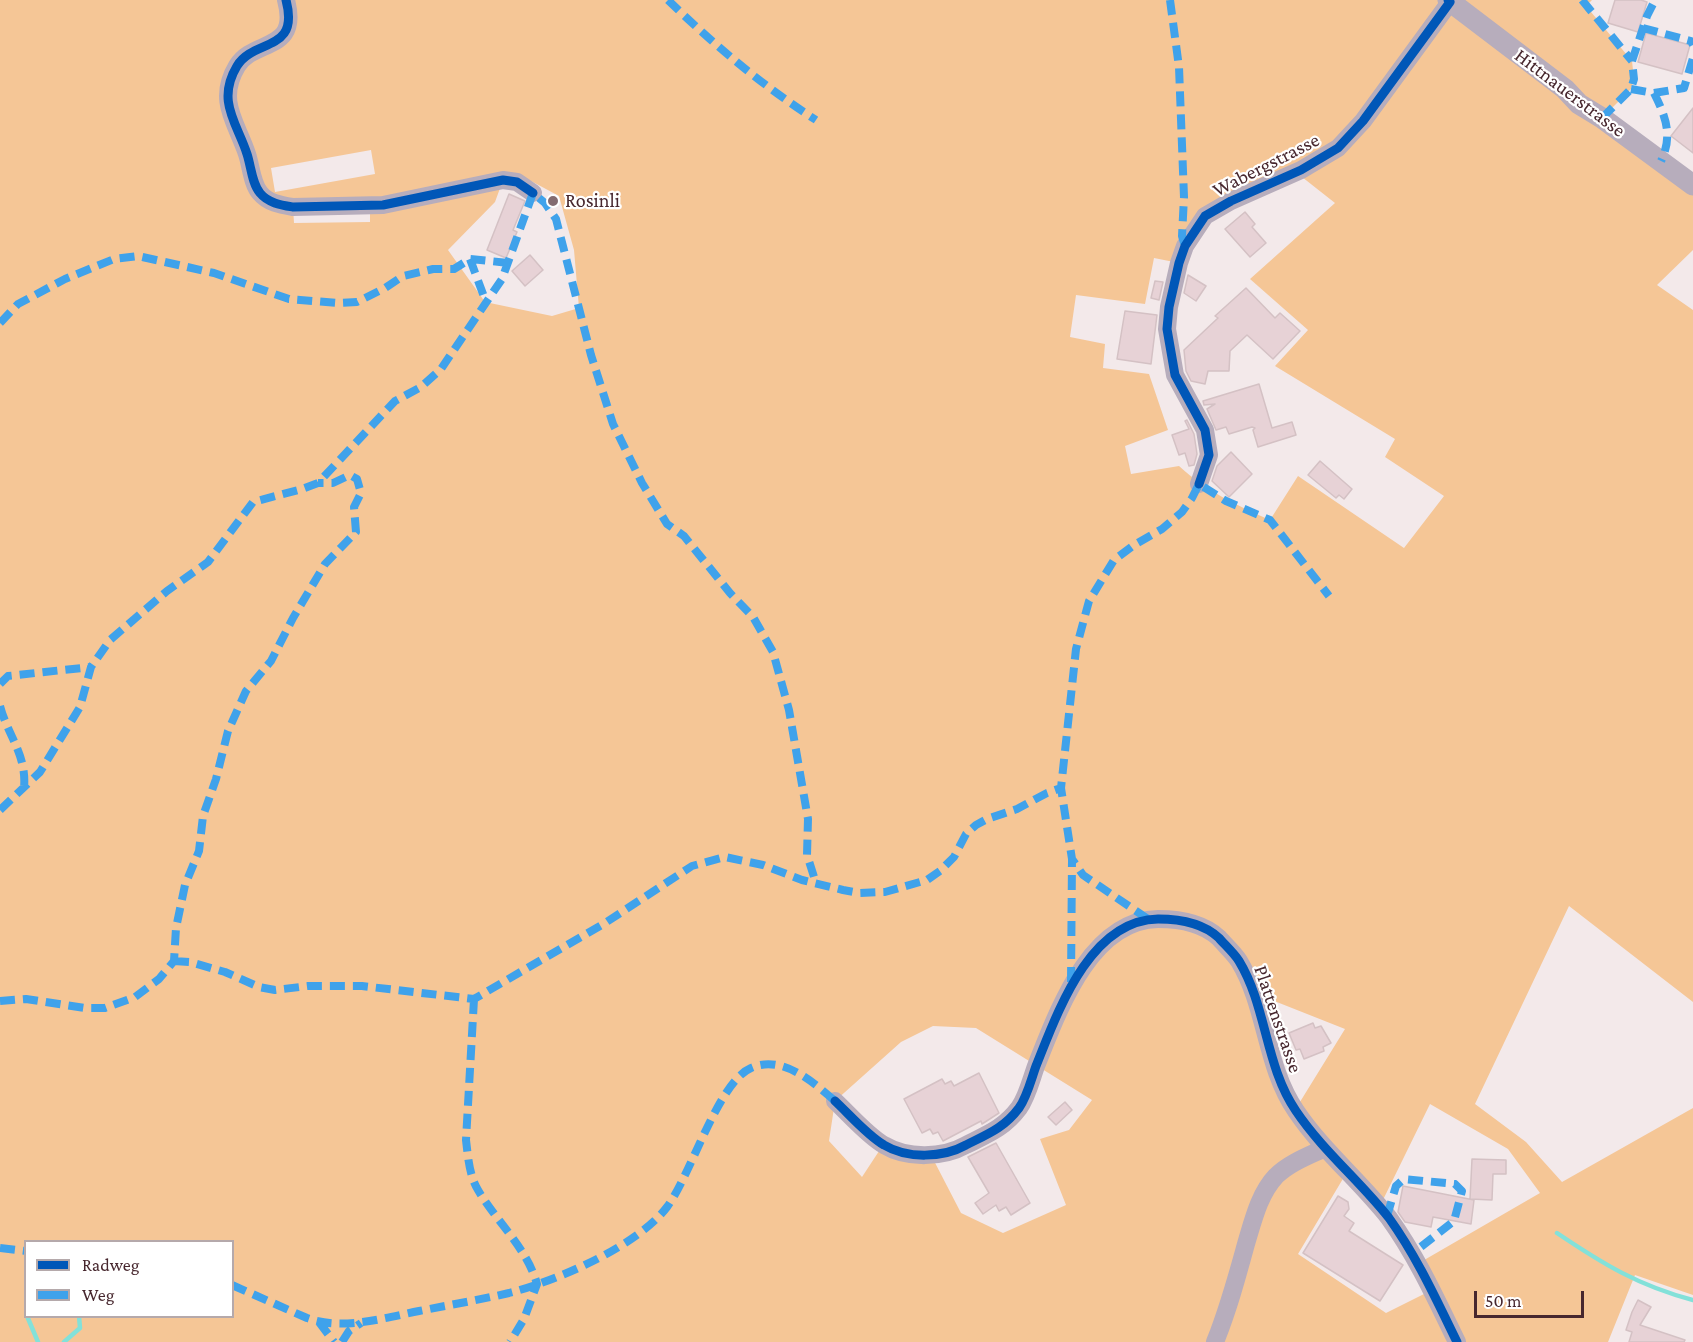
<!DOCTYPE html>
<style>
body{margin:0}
#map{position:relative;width:1693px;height:1342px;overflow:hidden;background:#f3e9ea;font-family:"Crimson Pro",serif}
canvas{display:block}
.legend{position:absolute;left:24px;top:1240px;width:210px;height:78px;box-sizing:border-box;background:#fff;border:2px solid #b5a9ab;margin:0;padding:8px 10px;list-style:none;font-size:18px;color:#47272e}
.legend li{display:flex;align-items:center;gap:12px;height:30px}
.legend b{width:30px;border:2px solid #b5a9ab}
.scale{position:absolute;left:1474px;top:1291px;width:110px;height:27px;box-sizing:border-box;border:3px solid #47272e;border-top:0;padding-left:8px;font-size:18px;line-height:21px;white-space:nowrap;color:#47272e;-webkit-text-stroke:4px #fff;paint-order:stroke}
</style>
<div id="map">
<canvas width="1693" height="1342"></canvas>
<ul class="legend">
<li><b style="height:8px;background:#0057b8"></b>Radweg</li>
<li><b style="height:8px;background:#3fa2eb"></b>Weg</li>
</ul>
<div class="scale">50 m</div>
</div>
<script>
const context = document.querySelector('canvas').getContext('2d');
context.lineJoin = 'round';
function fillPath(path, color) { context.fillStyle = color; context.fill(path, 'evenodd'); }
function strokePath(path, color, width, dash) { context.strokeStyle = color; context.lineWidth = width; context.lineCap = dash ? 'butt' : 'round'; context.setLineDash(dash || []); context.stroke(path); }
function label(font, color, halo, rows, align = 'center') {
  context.font = font + ' "Crimson Pro",serif'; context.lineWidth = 4.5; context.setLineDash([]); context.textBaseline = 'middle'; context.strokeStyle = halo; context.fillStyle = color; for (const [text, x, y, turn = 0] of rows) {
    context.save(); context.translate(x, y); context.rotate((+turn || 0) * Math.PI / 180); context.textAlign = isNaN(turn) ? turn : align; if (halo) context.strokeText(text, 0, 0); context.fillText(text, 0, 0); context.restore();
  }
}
fillPath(new Path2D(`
 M0,0H1592L1586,6L1632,61L1634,79L1631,89L1603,117L1693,185V250L1657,285L1693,310V1002L1569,906L1475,1104L1526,1142L1562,1182L1693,1108V1295L1635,1275L1608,1342H0ZM371,150L375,174L275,192L271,168ZM1302,177L1335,203L1250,279L1308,330L1275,366L1395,439L1385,457L1444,496L1404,548L1298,476L1270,520C1234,504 1208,492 1179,466L1131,474L1125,446L1168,430L1149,374L1103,368L1105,344L1070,337L1076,295L1145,304L1154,258L1179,263L1205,216ZM503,180L531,181L559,196L574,250L579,308L552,316L485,302L448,250L495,202ZM293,207H370V222L294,223ZM1254,993L1345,1029L1295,1110ZM933,1026L976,1028L1092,1100L1069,1130L1040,1139L1066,1205L1003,1233L961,1213L931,1155L883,1145L862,1177L829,1141L835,1101L901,1042ZM1430,1104L1508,1149L1540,1193L1419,1263L1432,1290L1386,1313L1298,1254L1347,1172L1379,1208ZM26,1242H232V1316H26Z`), '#f5c696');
strokePath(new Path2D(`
 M1557,1233C1603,1264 1639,1286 1693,1300
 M27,1316L38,1342
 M64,1342L80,1328L79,1316`), '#83e1d9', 4.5);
const building = new Path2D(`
 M1615,0H1641L1647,2L1638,32L1608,23Z
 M1646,33L1690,45L1682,74L1638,62Z
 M1693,108V153L1671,136Z
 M509,194L525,201L513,230L517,232L506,258L487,250Z
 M1245,212L1255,224L1252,227L1266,243L1250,257L1225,229Z
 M530,255L543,270L525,286L512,271Z
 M1188,275L1206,286L1196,301L1184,293Z
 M1155,281L1163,282L1159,300L1151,298Z
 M1246,288L1275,318L1280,313L1300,331L1273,359L1247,335L1230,351L1229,371H1208L1205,384L1191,381L1186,371L1184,350L1218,318L1215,316Z
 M1125,311L1157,315L1151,364L1117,359Z
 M1259,384L1272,428L1292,422L1296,435L1258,447L1253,430L1255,428L1252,427L1229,434L1226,427L1216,430L1207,409L1215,404L1204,405L1203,401Z
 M1187,420L1194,434L1197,454L1194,465L1189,466L1185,453L1179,455L1172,435L1189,429L1185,421Z
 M1231,452L1252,474L1229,497L1212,481L1217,466Z
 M1320,461L1352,489L1344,499L1339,495L1336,498L1308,475Z
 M1313,1023L1315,1028L1321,1026L1331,1043L1323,1047L1324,1051L1304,1059L1300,1049L1296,1050L1289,1033Z
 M979,1073L999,1113L982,1124L981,1121L943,1141L938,1132L933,1134L930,1129L922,1133L904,1099L942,1079L945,1084L951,1081L954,1086Z
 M1065,1102L1072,1110L1056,1125L1048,1117Z
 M996,1143L1030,1203L1011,1215L1006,1207L999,1211L996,1205L983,1214L975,1203L989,1193L968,1157Z
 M1472,1159L1506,1160V1174H1493L1492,1200L1470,1199Z
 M1403,1186L1474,1200L1471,1224L1433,1217L1431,1227L1405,1222L1398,1212Z
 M1338,1196L1348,1202L1349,1209L1344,1216L1354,1223L1349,1231L1403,1265L1380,1301L1303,1253Z
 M1638,1300L1651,1307L1640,1325L1685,1340L1684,1342H1629L1632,1332L1626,1330L1632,1312Z`);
fillPath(building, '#e7d2d6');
strokePath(building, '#d4c1c4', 1.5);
strokePath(new Path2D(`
 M286,0C300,53 254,38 237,66C216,101 237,123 247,154C251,166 252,184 260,193C268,203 281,205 293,207L383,205L503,180L517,182L533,193
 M1199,484L1209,455L1205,430L1175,375L1167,329L1169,307L1179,263L1185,246L1205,216L1231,201L1301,170L1338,148L1363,121L1450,2
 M835,1101C849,1114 868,1136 884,1145C907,1159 943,1158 966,1145C988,1134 1004,1128 1019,1108C1027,1097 1031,1080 1036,1066C1057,1014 1089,920 1158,919C1178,919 1203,923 1219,938C1225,945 1234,953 1239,961C1267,1007 1265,1066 1296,1111C1323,1151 1360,1181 1389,1218C1417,1257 1436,1299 1457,1342
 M1215,1342C1228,1310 1237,1277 1246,1244C1253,1221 1259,1194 1276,1176C1289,1163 1308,1156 1325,1148`), '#b7adbc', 18);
strokePath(new Path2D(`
 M1448,0L1565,89L1579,104L1602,118L1693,185`), '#b7adbc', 21);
strokePath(new Path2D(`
 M668,0C714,45 763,86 816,120
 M1170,0L1179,67L1184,197L1182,236L1185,246
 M1582,0L1632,61
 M1643,28L1691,41L1693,45
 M1631,89L1654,93L1684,88L1693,58
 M1654,93C1666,117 1673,136 1661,161
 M1602,118L1631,89L1634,79L1632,61L1647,16L1655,0
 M470,259L486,302
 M0,323L18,304L65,279L114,259L138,256L214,273L289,299L338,303L357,302L385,288L403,276L433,269H454L470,259L509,263
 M0,684L8,676L91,667
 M0,706C8,736 27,755 24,788
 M0,810L40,772L80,707L91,667L110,640L167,591L208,562L253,502L302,489L318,483L395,401L421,387L441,369L502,279L533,193L545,203L556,219L591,355L613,424L642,483L667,524L684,536L730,593L753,617L773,652L789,710L808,819L807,855L816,883
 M1148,919L1083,875L1072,859L1061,788L1076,649L1089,601L1114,560L1134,545L1162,529L1182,512L1192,498L1199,484L1226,501L1270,520L1329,596
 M174,961L190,962L225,972L259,987L275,990L308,986H362L474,999L605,923L692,866L725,857L763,865L802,880L843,890L859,893L885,892L927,880L940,871L954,857L966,834L976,825L987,819L1017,809L1047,793L1061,788
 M1071,982L1072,859
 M474,999L466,1140C468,1156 469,1175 478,1190C496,1221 527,1248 537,1284L524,1319L510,1342
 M0,1001L26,999L85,1008H105L135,997L159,979L174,961L176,928L185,885L199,851L203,816L216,779L228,731L246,691L271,661L293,618L325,564L356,532L354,507L361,493L357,479L350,475L333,483H318
 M1387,1216L1396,1186L1404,1179L1455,1184L1462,1191L1454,1221L1413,1253
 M0,1248L26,1251
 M232,1285L307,1318C343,1331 383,1318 419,1311C449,1305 479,1300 509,1293C556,1281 638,1246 667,1207C691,1175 718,1082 751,1068C782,1054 813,1082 835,1101
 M319,1322L334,1342
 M342,1342L349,1331L361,1323`), '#3fa2eb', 8, [15, 8]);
strokePath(new Path2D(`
 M286,0C300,53 254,38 237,66C216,101 237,123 247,154C251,166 252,184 260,193C268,203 281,205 293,207L383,205L503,180L517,182L533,193
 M1199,484L1209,455L1205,430L1175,375L1167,329L1169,307L1179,263L1185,246L1205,216L1231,201L1301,170L1338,148L1363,121L1450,2L1448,0
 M835,1101C849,1114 868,1136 884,1145C907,1159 943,1158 966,1145C988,1134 1004,1128 1019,1108C1027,1097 1031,1080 1036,1066C1057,1014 1089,920 1158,919C1178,919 1203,923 1219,938C1225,945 1234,953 1239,961C1267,1007 1265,1066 1296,1111C1323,1151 1360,1181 1389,1218C1417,1257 1436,1299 1457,1342`), '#0057b8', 9);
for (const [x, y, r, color] of [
 [553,201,6,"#836b70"]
]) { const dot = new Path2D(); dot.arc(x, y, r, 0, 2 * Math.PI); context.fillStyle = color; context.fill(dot); strokePath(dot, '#fff', 2); }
label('20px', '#47272e', '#fff', [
 ["Hittnauerstrasse",1570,93,37],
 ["Wabergstrasse",1266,165,-27],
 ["Plattenstrasse",1278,1019,71]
]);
label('20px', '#47272e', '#fff', [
 ["Rosinli",565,201]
], 'left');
</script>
